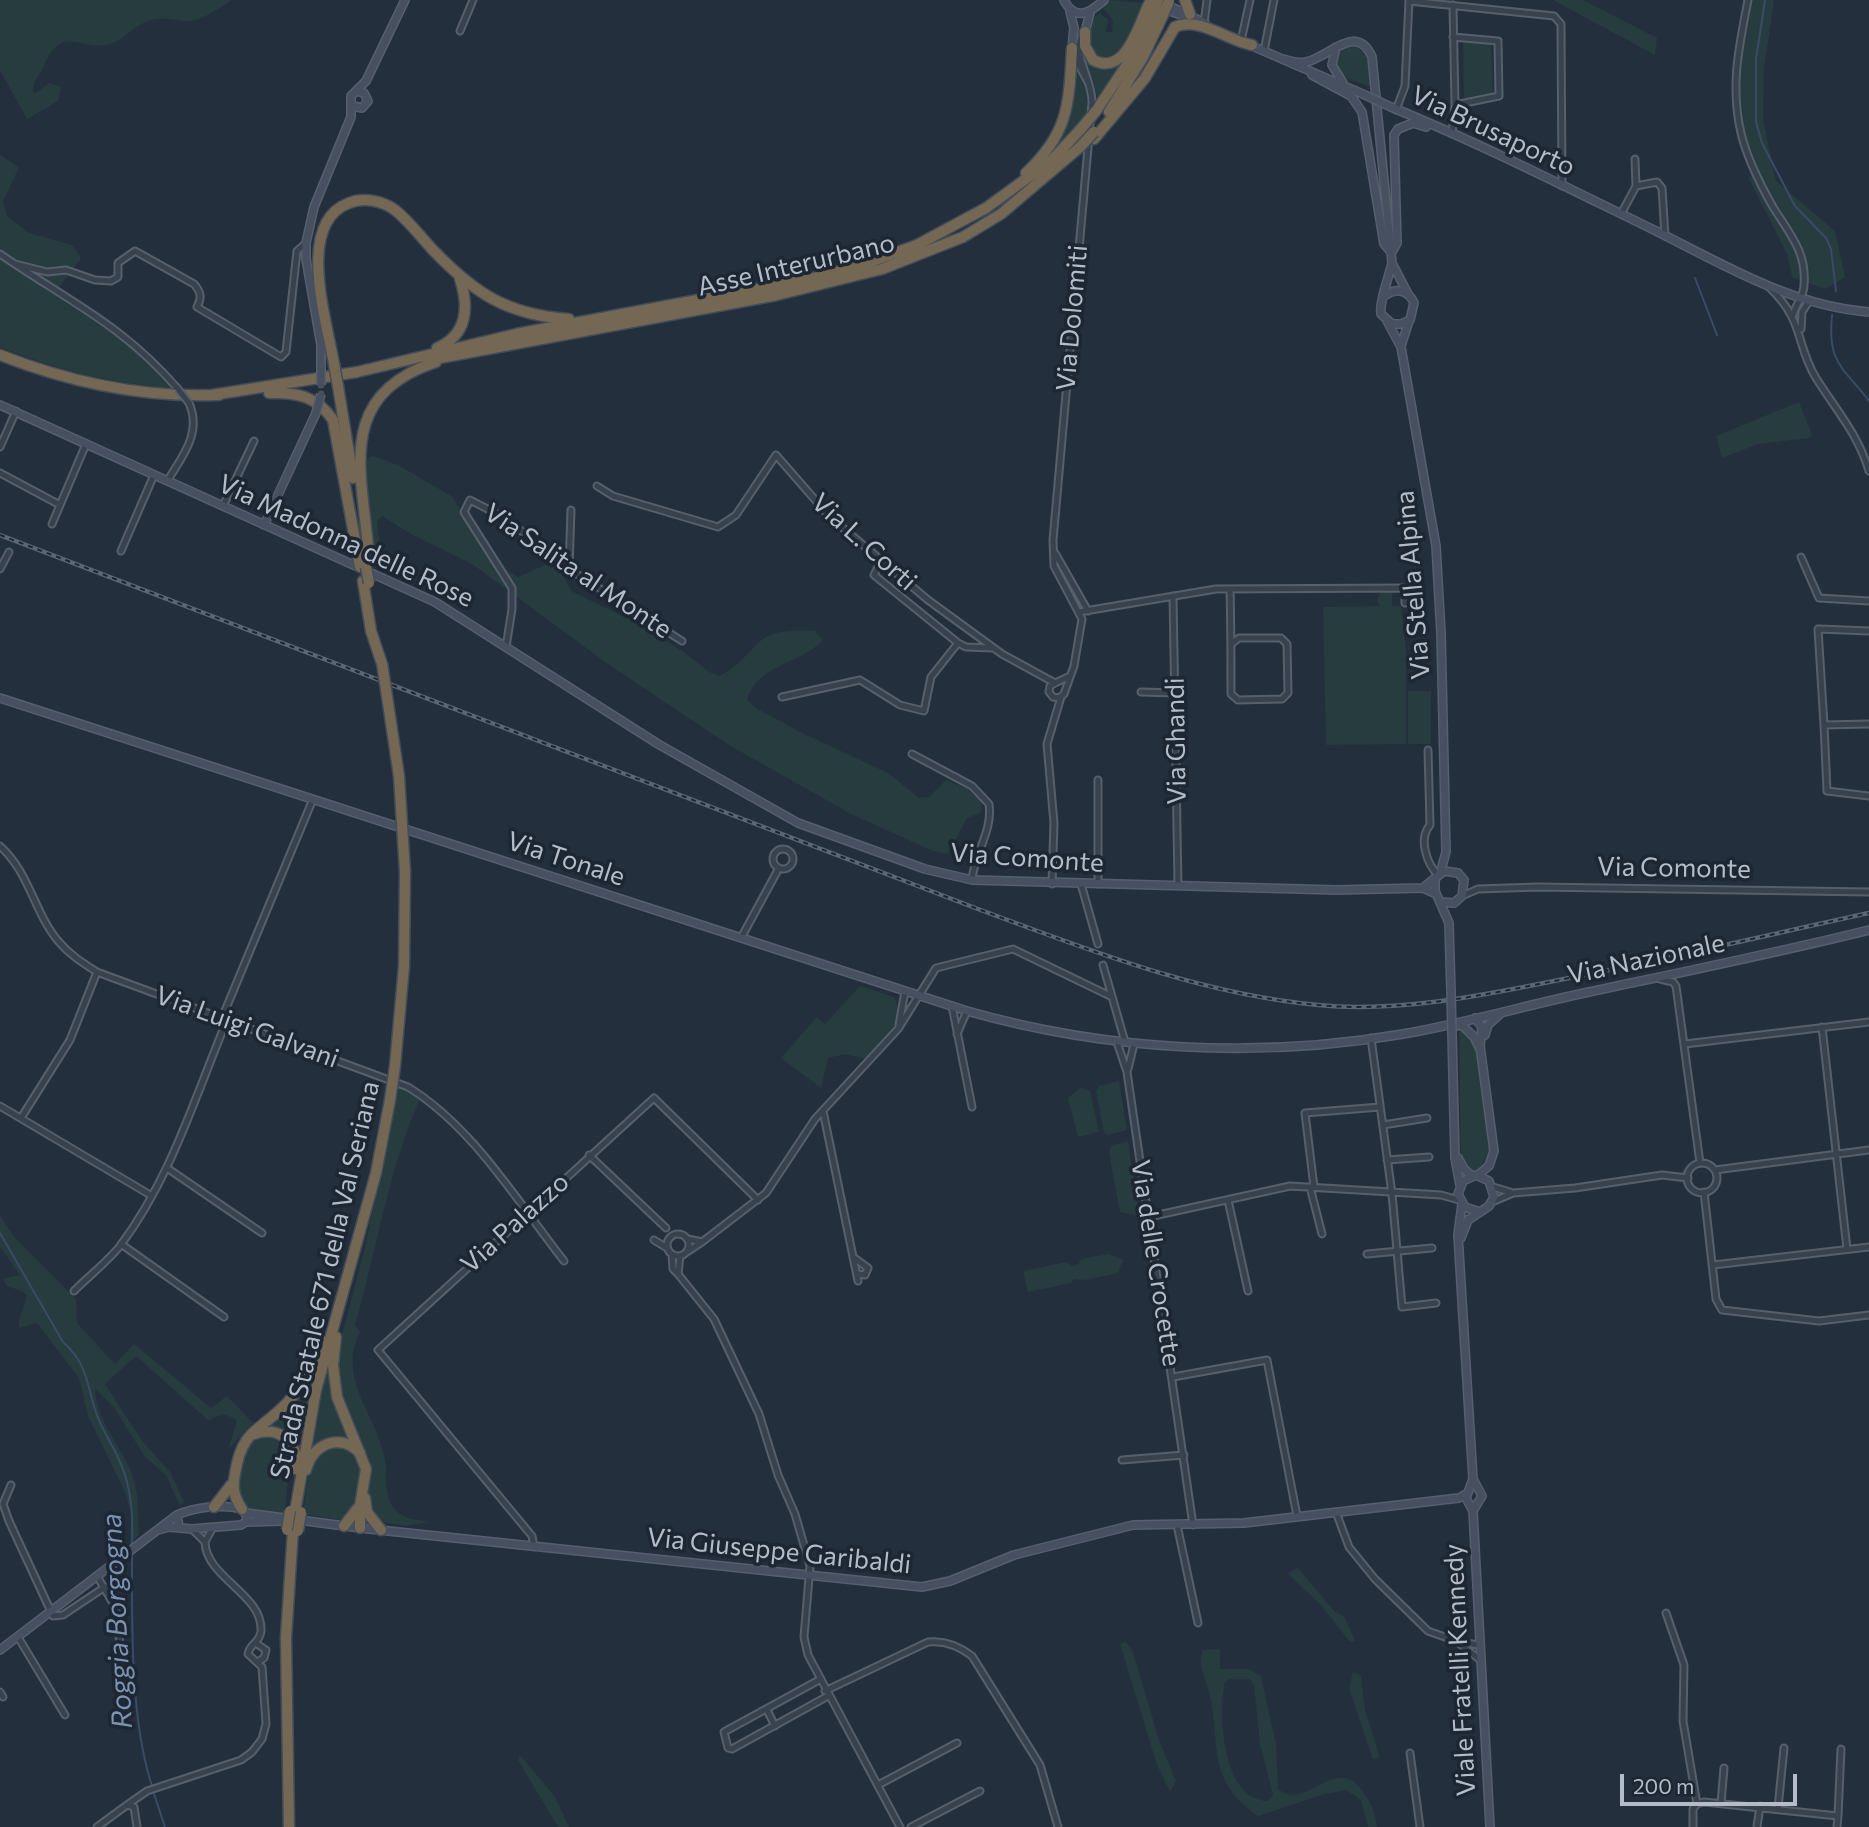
<!DOCTYPE html>
<style>
body{margin:0}
#map{position:relative;width:1869px;height:1827px;overflow:hidden;background:#242f3e;font-family:Commissioner,sans-serif}
canvas{display:block}
.scale{position:absolute;left:1620px;top:1774px;width:177px;height:32px;box-sizing:border-box;border:4px solid #b4bcc9;border-top:0;padding-left:9px;font-size:21px;line-height:24px;white-space:nowrap;color:#b4bcc9;-webkit-text-stroke:5px #1d2633;paint-order:stroke}
</style>
<div id="map">
<canvas width="1869" height="1827"></canvas>
<div class="scale">200 m</div>
</div>
<script>
const context = document.querySelector('canvas').getContext('2d');
context.lineJoin = 'round';
function fillPath(path, color) { context.fillStyle = color; context.fill(path, 'evenodd'); }
function strokePath(path, color, width, dash) { context.strokeStyle = color; context.lineWidth = width; context.lineCap = dash ? 'butt' : 'round'; context.setLineDash(dash || []); context.stroke(path); }
function label(font, color, halo, rows, align = 'center') {
  context.font = font + ' Commissioner,sans-serif'; context.lineWidth = 7; context.setLineDash([]); context.textBaseline = 'middle'; context.strokeStyle = halo; context.fillStyle = color; for (const [text, x, y, turn = 0] of rows) {
    context.save(); context.translate(x, y); context.rotate((+turn || 0) * Math.PI / 180); context.textAlign = isNaN(turn) ? turn : align; if (halo) context.strokeText(text, 0, 0); context.fillText(text, 0, 0); context.restore();
  }
}
fillPath(new Path2D(`
 M0,0H232C218,8 201,23 183,21C172,19 163,17 151,20C135,24 126,39 110,44C80,53 62,21 43,68C39,76 32,83 33,92L36,93L49,83L61,87L58,101L27,119L0,70Z
 M1109,0L1144,3L1124,49L1115,59H1098C1088,45 1082,23 1100,13L1108,20L1106,32H1112L1113,20L1103,8Z
 M1553,0H1583L1657,38L1655,55Z
 M1751,0H1774L1764,69L1763,119L1776,181L1835,231L1845,277L1825,289L1792,277L1787,254L1748,177L1760,175L1745,133L1738,72Z
 M1463,41L1491,43L1493,93L1464,99Z
 M1081,44L1107,68L1126,57L1098,100L1093,80L1080,54Z
 M1349,45C1372,48 1369,69 1371,87L1343,77L1334,66L1337,51Z
 M1077,66L1086,83L1088,113L1046,160L1044,158C1071,134 1071,102 1074,68Z
 M0,155L19,167L3,202L7,216L29,233L72,245L81,258L57,290L131,342L175,388C114,384 57,370 0,347Z
 M1799,402L1812,435L1809,438L1758,444L1722,458L1716,436Z
 M373,456L398,465L453,497L487,557L518,577L545,565L560,569L571,591L645,627L685,653L709,672L720,676C766,649 748,627 815,631L823,640C800,665 759,663 747,699L754,707L802,733L888,773L919,798L929,797L946,780L967,789L982,802L981,813L967,818L948,854L933,851L851,814L729,745L608,664L472,564L411,534L382,516L377,521L382,563L376,568C371,559 364,472 366,459Z
 M1381,591H1392V606H1401L1406,649V744L1326,745L1323,607L1380,606L1377,601Z
 M1408,691H1431V744H1408Z
 M860,986L894,997C908,1022 882,1042 866,1059L845,1054L828,1058L821,1088L781,1058L817,1017L825,1024Z
 M1459,1028L1471,1036L1477,1051L1491,1153L1489,1163L1476,1173L1461,1161Z
 M1119,1081L1127,1130L1107,1135L1104,1132L1096,1091L1099,1086Z
 M398,1087L420,1099C388,1170 377,1250 355,1325L360,1332C337,1379 375,1413 384,1455C388,1472 383,1494 394,1508C402,1519 416,1520 429,1522L406,1526L378,1521L367,1503L370,1460L346,1416L338,1383L337,1354L364,1252Z
 M1080,1088L1090,1091L1099,1132L1078,1137L1068,1098Z
 M1128,1141L1139,1216L1120,1212L1109,1153L1111,1146Z
 M0,1216L15,1238L76,1299L77,1323L115,1364L134,1344L211,1408L227,1396L253,1423L229,1448L237,1420L224,1414L208,1420L136,1356L105,1384L143,1442L170,1472L184,1502L180,1506L166,1475L145,1457L114,1407L95,1388C95,1417 118,1443 130,1469C139,1488 138,1513 139,1534L130,1545L131,1512L125,1492L88,1416L79,1378L37,1323L19,1328V1320L27,1296L24,1292L7,1286L3,1279L20,1275L0,1247Z
 M1109,1254L1123,1260L1118,1273L1085,1280L1074,1279L1071,1283L1028,1292L1023,1271L1067,1262L1071,1266L1078,1265L1081,1259Z
 M329,1359L333,1396L349,1441L332,1438L309,1451Z
 M318,1363L299,1449L295,1443L265,1428Z
 M268,1435L279,1437L290,1454L285,1515L246,1509C234,1481 235,1467 250,1439Z
 M327,1447H343L355,1453C363,1475 363,1497 350,1518L342,1520L303,1514L310,1460Z
 M1298,1568L1335,1612L1344,1616L1355,1641L1350,1642L1322,1606L1287,1573Z
 M1126,1642L1133,1652L1159,1740L1176,1781L1170,1792L1157,1765L1120,1644Z
 M1220,1649V1669H1249L1261,1676L1276,1745L1278,1789C1306,1811 1334,1757 1359,1787C1370,1800 1375,1810 1377,1827H1368L1361,1800L1346,1790L1321,1795L1258,1816C1204,1778 1222,1745 1209,1692C1205,1676 1198,1666 1202,1650ZM1230,1679H1250L1254,1686L1260,1744L1273,1795L1268,1801C1222,1800 1218,1715 1225,1682Z
 M1353,1672L1361,1676L1365,1710L1380,1757L1373,1760L1349,1688Z
 M520,1755L555,1797L569,1827H558L518,1760Z`), '#263c3f');
strokePath(new Path2D(`
 M1765,0L1756,59V122L1762,143L1795,206L1826,238L1831,249L1836,291
 M1695,278L1717,335
 M1832,315C1827,363 1843,367 1869,401
 M0,1233L63,1342C90,1366 86,1387 98,1418C104,1433 114,1447 120,1462C132,1488 133,1518 132,1546
 M132,1552C132,1623 130,1719 152,1786
 M153,1791L165,1827`), '#394c67', 2);
const street = new Path2D(`
 M1748,0C1739,47 1730,85 1741,133C1747,159 1760,184 1773,207C1789,233 1807,252 1804,285C1804,296 1796,304 1793,315
 M1409,1L1554,16L1561,24L1562,186
 M1204,23L1207,0
 M460,31L473,0
 M1453,37L1498,41L1499,96L1455,105
 M1241,41L1250,0
 M1264,51L1274,0
 M1074,56L1089,84
 M1396,110L1405,86L1409,0
 M1452,134L1455,105L1453,5
 M1635,159L1636,186
 M1621,214L1636,186L1657,182L1662,188L1665,236
 M0,254C68,301 122,324 178,389
 M15,264L47,272L66,270L95,280L111,281L118,277V263L135,251L194,284C201,292 202,298 197,307L281,357L286,352L297,251L306,243
 M1770,288C1805,322 1795,343 1816,378C1836,410 1858,434 1869,471
 M1801,329L1802,312L1809,301
 M0,447L16,411
 M0,473L60,505
 M168,480C183,455 202,433 189,403
 M597,486L613,496L718,527L736,515L776,455L830,517L928,600L1002,654L1055,683L1070,676
 M223,506L254,441
 M52,524L86,444
 M121,551L154,475
 M1055,553L1088,611
 M1801,557L1819,598L1869,601
 M882,559L874,575L958,643L966,647L992,648
 M0,569L9,552
 M569,569L571,510
 M1230,589C1231,624 1231,659 1231,694L1238,700L1282,699L1288,693L1287,644L1281,638H1239L1231,644
 M1173,596L1178,885
 M1079,612L1216,589L1405,588V603
 M1869,631L1818,629L1824,725L1869,724
 M506,647L512,609V588L464,512L470,500L505,518L569,569L682,641
 M1055,683L1050,686L1049,692L1053,697L1059,698L1064,694L1074,666L1082,619L1054,566L1053,540L1092,103C1093,79 1070,52 1083,35
 M1141,692L1174,693
 M782,697L860,680L900,705L924,711L931,677L958,643
 M1824,725L1827,791L1869,796
 M1428,750L1430,825C1418,839 1427,864 1438,875
 M912,754L972,786L989,804C993,832 974,853 972,880
 M0,846C30,873 34,913 59,942C70,955 83,963 97,972L408,1087C473,1127 517,1201 564,1261
 M773 859a10 10 0 1 1 20 0a10 10 0 1 1-20 0Z
 M1052,884L1054,823L1047,744L1061,697
 M1081,884L1098,944
 M1098,884V780
 M1462,896L1478,889L1538,887L1869,892
 M741,938L779,868
 M1103,965L1125,1042
 M1660,979L1673,982L1676,986L1700,1163
 M952,1006L972,1107
 M222,1018L313,799
 M899,1025L905,991
 M1822,1027L1847,1249
 M957,1034L967,1011
 M1371,1038L1392,1194L1402,1307L1436,1303
 M1117,1042L1127,1072L1193,1525
 M1685,1044L1869,1022
 M1128,1069L1134,1044
 M0,1106L152,1196
 M823,1111L858,1281
 M21,1118L70,1040L97,972
 M1383,1125L1427,1118
 M589,1155L666,1228
 M1387,1160L1429,1157
 M1687 1178a15 15 0 1 1 30 0a15 15 0 1 1-30 0Z
 M167,1168L262,1233
 M1715,1170L1869,1150
 M1310,1187L1322,1234
 M1314,1187L1305,1113L1380,1107
 M1493,1187L1510,1192
 M1704,1192L1716,1299L1722,1310L1819,1321L1869,1315
 M1228,1200L1248,1291
 M1492,1202L1513,1193L1575,1188L1662,1175L1688,1178
 M1149,1217L1290,1186L1441,1195L1459,1200
 M667 1245a11 11 0 1 1 22 0a11 11 0 1 1-22 0Z
 M654,1240L667,1248
 M702,1242L766,1193L815,1119L898,1029L936,968L1013,949L1110,996
 M121,1244L224,1317
 M687,1252L702,1242L688,1239
 M672,1254L673,1269L678,1274L680,1256
 M1367,1254L1432,1248
 M853,1257L868,1268L865,1275L857,1274
 M1713,1265L1869,1247
 M678,1274L714,1319L759,1414L778,1475L795,1514L810,1566L804,1637L808,1655L900,1827
 M74,1291C89,1276 107,1262 120,1246C171,1178 195,1097 227,1020
 M1173,1377L1267,1360L1297,1516
 M1122,1460L1184,1455
 M11,1485L3,1504L9,1521L53,1616L63,1615L105,1587
 M1336,1512L1349,1547L1375,1579L1428,1631L1456,1641L1479,1659
 M1177,1525L1198,1623
 M192,1529L205,1542L213,1527
 M534,1547L532,1536L378,1350L654,1098L758,1200
 M97,1576L117,1610L122,1673L126,1676
 M1666,1613L1684,1665L1683,1721L1697,1804L1693,1809V1827
 M18,1637L65,1715
 M1461,1642L1478,1645
 M257,1644L266,1650L264,1658L259,1661
 M819,1680L724,1732L728,1748L732,1749L828,1696
 M825,1691L928,1642C945,1640 959,1646 972,1656L1040,1765L1058,1827
 M0,1692L3,1697
 M767,1710L775,1726
 M1410,1753L1420,1827
 M878,1785L957,1743
 M1721,1803L1724,1768
 M1697,1804L1704,1802L1838,1816L1841,1749
 M127,1805L147,1791L241,1760L252,1752L262,1739L266,1724L262,1667L248,1654C250,1643 260,1643 261,1631C263,1594 206,1578 205,1542
 M1778,1808L1784,1748
 M97,1827L127,1805L134,1807L137,1827
 M911,1827L980,1791
 M1757,1827L1760,1806
 M1837,1827L1838,1816`);
const secondary = new Path2D(`
 M1064,0C1075,22 1090,13 1104,0
 M1165,4L1205,23
 M1164,9L1195,20
 M1070,11L1074,28L1072,48
 M1085,32L1090,13
 M1250,45L1365,95
 M1336,47L1332,65L1343,83
 M1283,59C1291,61 1298,64 1306,62C1328,58 1357,21 1372,57L1392,263L1408,294
 M1312,75L1351,96L1362,112L1384,244L1391,252
 M353,106L362,108L368,101L364,93L356,91
 M1391,107C1479,143 1566,187 1652,229C1721,263 1790,306 1869,312
 M1392,252L1397,243L1394,135L1398,129L1413,123L1426,127
 M1386,295C1397,287 1409,291 1414,303L1410,320L1401,324H1392L1381,314C1379,302 1389,277 1392,263
 M1387,321L1401,347L1436,546L1441,633L1446,852L1440,874
 M1401,346L1409,321
 M321,369V345L306,259V243L314,207L351,117V96L366,81L405,0
 M0,405L435,602L658,744L798,823L925,869L972,880L1336,890L1423,888L1436,894
 M264,525L316,413
 M0,698L967,1011C1108,1051 1258,1059 1403,1034C1466,1023 1527,1005 1589,992C1683,972 1776,953 1869,930
 M1435,879V891L1449,923L1451,992
 M1423,888L1444,871L1458,873L1464,880L1462,896L1454,903L1441,902
 M1475,1018L1482,1027L1480,1046L1494,1151L1489,1166L1478,1175
 M1455,1026L1462,1025L1474,1037L1480,1049
 M1452,1033L1455,1158L1460,1185
 M1485,1035L1488,1025L1500,1014
 M1458,1158L1464,1169L1472,1176
 M1462,1204L1458,1235L1473,1479L1466,1498L1473,1511L1490,1827
 M1461,1238L1468,1220L1489,1206L1494,1197L1489,1181L1476,1175L1463,1181L1458,1194L1465,1207L1477,1211
 M1473,1479L1482,1496L1473,1511
 M246,1513L360,1528L922,1587L950,1581L1014,1555L1133,1525L1244,1523L1459,1498L1466,1494
 M246,1522L281,1521
 M158,1530L169,1527L192,1529L241,1525L246,1522L247,1516L242,1509C223,1504 195,1507 177,1515L179,1527
 M0,1650L177,1515`);
const highway = new Path2D(`
 M1185,0L1190,14
 M1085,32V46L1093,60C1125,77 1138,27 1148,6
 M1096,111L1132,57L1154,11
 M1109,112L1143,57L1163,15
 M1094,139L1145,78L1175,27C1199,16 1228,41 1252,45
 M1026,173C1069,133 1069,104 1072,48
 M437,348C468,335 469,307 460,279
 M0,355C71,383 142,398 219,395
 M429,360L777,295L882,269L963,237L1001,214L1080,147
 M334,364C327,321 295,223 349,203C364,197 383,201 395,210C409,221 420,236 432,249C474,293 507,315 569,319
 M338,386L353,478
 M269,393C296,392 317,396 333,420L360,567
 M212,395L357,372L516,334L810,279L861,265L917,245L986,208L1052,160L1080,130
 M365,559L368,547C361,468 337,395 436,362
 M363,581L371,631L381,661
 M395,1066L404,966L405,872
 M336,1337L333,1365L337,1397L366,1469L360,1506V1528
 M254,1434C279,1425 300,1443 296,1469
 M306,1470C312,1444 340,1432 360,1453
 M365,1498L367,1512L381,1530
 M214,1507L231,1485
 M242,1509C234,1497 232,1488 235,1474C242,1428 260,1432 288,1402C304,1385 315,1363 323,1341
 M295,1512L316,1390L376,1173L390,1100
 M344,1526L357,1509
 M289,1827L286,1638L293,1530`);
strokePath(street, '#565f6c', 9);
strokePath(secondary, '#565f6c', 10);
strokePath(highway, '#434c59', 13);
strokePath(street, '#38414e', 5);
strokePath(secondary, '#465061', 7);
strokePath(highway, '#746855', 10);
const rail = new Path2D(`
 M0,535L978,909C1089,950 1199,994 1318,1005C1398,1013 1485,995 1564,979C1666,959 1768,935 1869,913`);
strokePath(rail, '#5a6575', 4.5);
strokePath(rail, '#1d2633', 2, [5]);
const streetBridge = new Path2D(`
 M178,389L189,403`);
const secondaryBridge = new Path2D(`
 M1365,95L1391,107
 M321,385V369
 M316,413L321,394
 M1451,992L1452,1033`);
const highwayBridge = new Path2D(`
 M1148,6L1151,0
 M1154,11L1158,0
 M1163,15L1169,1
 M1080,130L1096,111
 M1080,147L1094,132
 M334,364L338,386
 M366,567L369,583
 M382,663L399,776L405,872
 M390,1100L395,1066
 M287,1530L290,1511
 M298,1531L301,1512`);
strokePath(streetBridge, '#565f6c', 9, []);
strokePath(secondaryBridge, '#565f6c', 10, []);
strokePath(highwayBridge, '#434c59', 13, []);
strokePath(streetBridge, '#38414e', 5);
strokePath(secondaryBridge, '#465061', 7);
strokePath(highwayBridge, '#746855', 10);
label('26px', '#b4bcc9', '#1d2633', [
 ["Via Brusaporto",1493,131,25],
 ["Asse Interurbano",796,265,-13],
 ["Via Dolomiti",1072,318,-85],
 ["Via Madonna delle Rose",346,541,25],
 ["Via L. Corti",864,542,42],
 ["Via Salita al Monte",578,571,34],
 ["Via Stella Alpina",1413,585,-95],
 ["Via Ghandi",1176,741,-91],
 ["Via Comonte",1027,858,4],
 ["Via Tonale",566,859,18],
 ["Via Comonte",1674,868,1],
 ["Via Nazionale",1646,959,-12],
 ["Via Luigi Galvani",247,1027,20],
 ["Via Palazzo",515,1223,-42],
 ["Via delle Crocette",1156,1263,81],
 ["Strada Statale 671 della Val Seriana",325,1280,-77],
 ["Via Giuseppe Garibaldi",779,1551,6],
 ["Viale Fratelli Kennedy",1460,1670,-93]
]);
label('italic 28px', '#7c92b1', '#1d2633', [
 ["Roggia Borgogna",117,1621,-93]
]);
</script>
